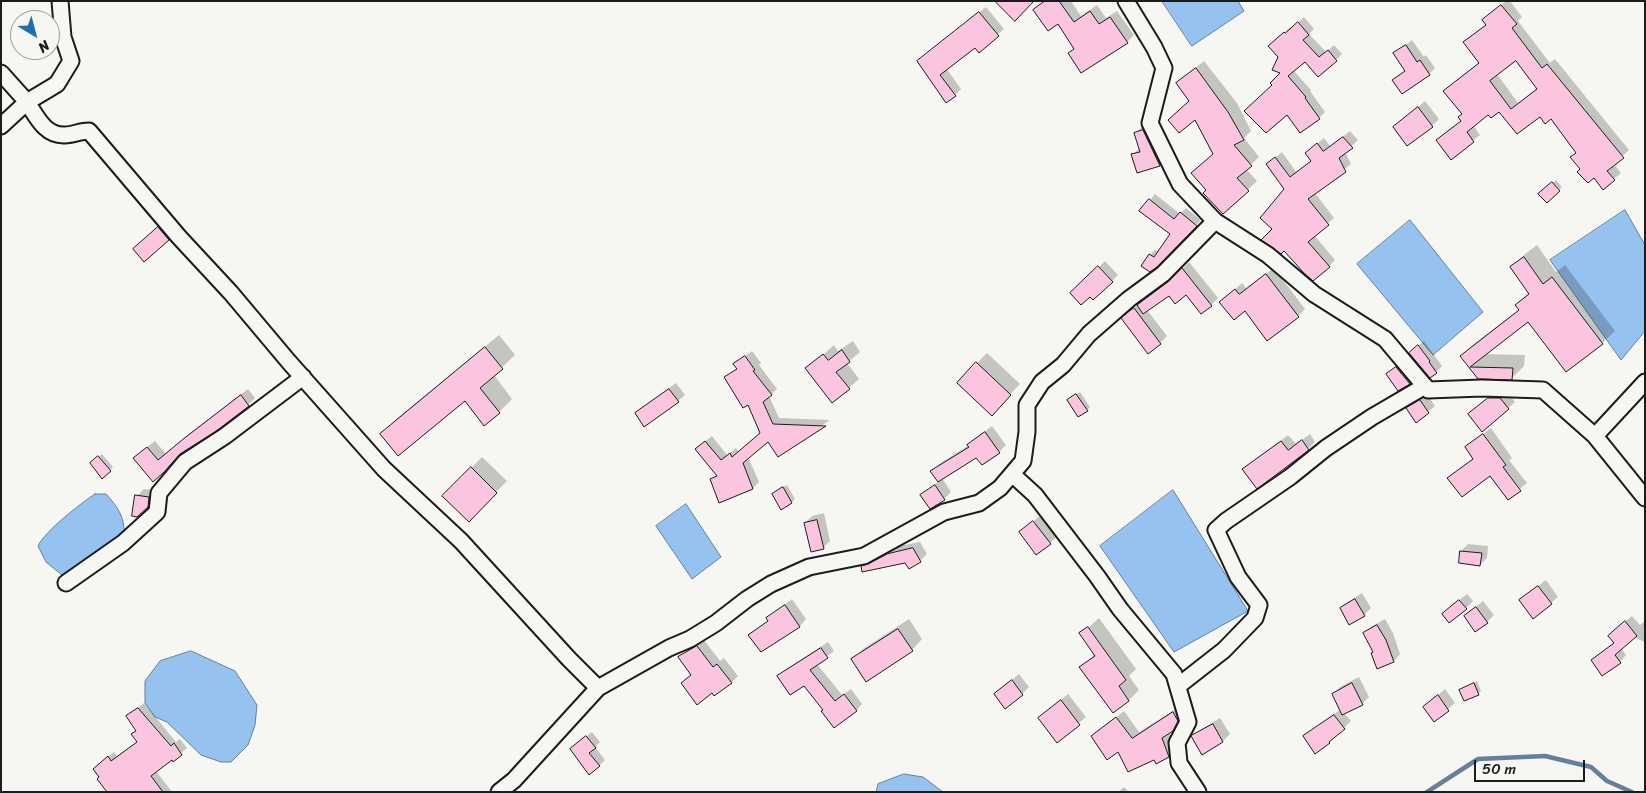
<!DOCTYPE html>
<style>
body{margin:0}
#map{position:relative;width:1646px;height:793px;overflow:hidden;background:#f6f6f2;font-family:Sriracha,sans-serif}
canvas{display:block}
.frame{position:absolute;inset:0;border:2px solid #1c1c1c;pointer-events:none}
.north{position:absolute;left:10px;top:10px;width:50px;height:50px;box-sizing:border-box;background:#f6f6f2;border:1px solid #9f9f9c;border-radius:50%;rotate:143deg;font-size:14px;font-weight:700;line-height:20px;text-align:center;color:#1c1c1c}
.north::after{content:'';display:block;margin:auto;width:18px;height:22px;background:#1f6fb2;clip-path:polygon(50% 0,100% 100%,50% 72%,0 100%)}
.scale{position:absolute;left:1474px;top:760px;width:111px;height:22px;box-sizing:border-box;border:2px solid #1c1c1c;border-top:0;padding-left:6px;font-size:15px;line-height:18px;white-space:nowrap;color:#1c1c1c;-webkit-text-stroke:4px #f6f6f2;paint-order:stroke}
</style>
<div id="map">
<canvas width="1646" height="793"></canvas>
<div class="frame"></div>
<div class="north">N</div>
<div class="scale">50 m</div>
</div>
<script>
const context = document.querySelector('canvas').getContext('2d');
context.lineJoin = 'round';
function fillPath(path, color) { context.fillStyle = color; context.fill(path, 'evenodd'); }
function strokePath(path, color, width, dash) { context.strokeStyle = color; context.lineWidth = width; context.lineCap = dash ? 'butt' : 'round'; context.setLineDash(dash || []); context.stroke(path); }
const water = new Path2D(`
 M1162,1H1238L1244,11L1192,46Z
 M1625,210L1645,245V331L1621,360L1550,260Z
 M1410,220L1483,312L1433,355L1357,264Z
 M1173,490L1248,611L1174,652L1100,546Z
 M95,494H106C117,506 125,517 124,534L70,574L62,575L46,562L38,546C45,531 80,504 95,494Z
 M686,504L721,557L692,579L656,526Z
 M191,651L235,671L257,705L255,725L248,745L231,762H221L201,755L167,722L155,717L145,703V681L160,661Z
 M904,774L923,777L943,792H876L878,784Z`);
fillPath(water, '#96c2ef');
strokePath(water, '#65809b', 1);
fillPath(new Path2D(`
 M1044,1H1071L1081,16L1097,5L1106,18L1117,11L1134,35L1127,42L1075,48L1058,23L1035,10Z
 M1506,1H1510L1522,17L1518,21L1550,63L1555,59L1629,150L1614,164L1621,173L1603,188L1594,177L1582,169L1577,152L1551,117L1540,115L1500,110L1488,113L1473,125L1480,135L1451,158L1463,113L1452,84L1480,62L1471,36L1487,24L1490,14ZM1516,60L1538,88L1518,103L1497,74Z
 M986,7L1004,29L979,51L976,46L946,68L961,89L955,95L918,61Z
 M1304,17L1314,29L1309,34L1326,52L1334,45L1342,54L1336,60H1305L1293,70L1311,90L1310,91L1325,112L1319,118L1274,85L1282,73L1276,40L1290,27L1292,28Z
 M1412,40L1424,57L1426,55L1435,68L1429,74L1393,80L1406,70L1395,54Z
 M1204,61L1237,103L1251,131L1244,138L1259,157L1246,169L1257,181L1223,213L1208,190L1214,153L1190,101L1177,83Z
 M1425,101L1439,119L1432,126L1394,127Z
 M1149,126L1165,159L1159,165L1137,171L1132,155L1140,148L1135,133L1141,128Z
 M1350,131L1358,140L1345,152L1351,164L1315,193L1334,218L1314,235L1335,260L1329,266L1274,228L1286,189L1268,164L1282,152L1296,172L1312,160L1313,147L1324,138L1330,146Z
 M1556,180L1562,187L1547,201L1540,194Z
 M1155,194L1180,214L1186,208L1201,220L1156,266L1150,255L1155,250L1159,252L1171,234L1150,200Z
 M166,221L175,232L144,260L142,242Z
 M1537,245L1556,272L1565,265L1615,331L1602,343L1566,370L1528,320L1484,354L1525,355L1524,366L1512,378H1479L1462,356L1475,343L1520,309L1517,305L1529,292L1512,267L1525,254Z
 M1105,261L1118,275L1112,281L1093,298L1090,295L1072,293Z
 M1189,262L1218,298L1211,305L1186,294H1169L1147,310L1167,336L1160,343L1130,311L1177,275Z
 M1274,268L1305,309L1298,316L1245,309L1221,302L1242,283L1246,288Z
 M499,335L515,355L494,375L512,399L499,412L465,399L382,434L395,420Z
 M853,341L860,352L847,363L859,379L849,388L809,367L834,345L838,351Z
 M1424,341L1442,366L1436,372L1416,347Z
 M752,351L761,363L759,365L777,389L769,396L779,418L830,420L778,455L768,440L748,457L759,482L753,488L711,480L717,474L703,443L712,436L727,455L736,448L739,452L761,432L748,404L726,377L737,368L735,364Z
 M987,353L1020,384L1002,403L977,363Z
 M1404,361L1416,376L1410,383L1399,389L1388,374Z
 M676,383L685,395L678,401L636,413L643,407Z
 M248,389L255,398L248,405L181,452L163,471L142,451L155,441L166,454L190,433Z
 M1497,391L1507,392L1515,402L1508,408L1469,414Z
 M1080,392L1090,407L1087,410L1071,397Z
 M1427,394L1435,406L1428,412L1408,408L1414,401Z
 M992,426L1006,445L999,452L977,456L942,478L951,492L944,499L930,508L921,496L939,481L932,471L939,464L969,445L976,438Z
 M1491,428L1512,458L1509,460L1527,483L1508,499L1490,475L1449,478L1474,458L1466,447Z
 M1310,434L1315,442L1308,449L1257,487L1243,469L1288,435L1296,444Z
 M102,454L113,467L103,477L91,464Z
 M482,457L507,481L469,520L444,496Z
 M787,485L795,499L792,502L776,491Z
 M144,489L155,490V499L147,507L137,496Z
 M824,513L830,541L823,548L805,523L812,516Z
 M1041,515L1057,536L1050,543L1020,532Z
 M920,542L927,554L920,561L862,567L869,560L876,558L895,547Z
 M1468,544L1488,546L1487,558L1480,565L1461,551Z
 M1546,580L1558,597L1551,603L1520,600Z
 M1362,593L1371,608L1364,615L1341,608L1348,602Z
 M1467,594L1473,601L1466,608L1450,607Z
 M792,599L806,619L800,626L761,650L750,635L769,620L768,618L775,612Z
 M1483,601L1494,615L1487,622L1465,616Z
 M1632,616L1640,625L1645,621V642L1633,637L1621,648L1626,655L1620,662L1592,660L1615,642L1616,629Z
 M1099,618L1136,669L1129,676L1139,690L1129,700L1113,712L1081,667L1095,654L1081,634Z
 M909,619L922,639L912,650L853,660L863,649Z
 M1385,619L1393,633L1400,654L1394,661L1374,651L1364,634L1371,627Z
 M704,640L720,661L724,658L738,676L731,683L712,692L683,683L692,674L680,657L687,650Z
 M828,642L834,651L817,664L842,695L851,689L862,704L856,711L824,710L804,684L779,677L785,670Z
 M1019,674L1029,687L1022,694H995Z
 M1359,677L1369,697L1362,704L1344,713L1351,721L1329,742L1316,752L1305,736L1312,730L1341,709L1333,694L1340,687Z
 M1477,681L1481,691L1478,694L1461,690Z
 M1445,689L1455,703L1435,720L1424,707Z
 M1068,694L1086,717L1057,741L1039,718Z
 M144,703L176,742L180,739L187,748L173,760L172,759L156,771L172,792H133L101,777L100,764L114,752L117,756L138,741L137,730L127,716Z
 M1181,706L1184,713L1179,723L1169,732L1175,749L1168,756L1155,758L1092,736L1124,711L1139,732Z
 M1220,718L1230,734L1223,741L1202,753L1193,737L1200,730Z
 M592,732L600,742L595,747L605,760L599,766L577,744Z
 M1124,787L1129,792H1118Z`), '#0003');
strokePath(new Path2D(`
 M1427,792L1478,759L1545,756L1591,767L1607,781L1632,792`), '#65809b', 4.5);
const building = new Path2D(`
 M995,1H1034L1015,21Z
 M1045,1H1059L1074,22L1090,11L1099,24L1110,17L1128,43L1081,73L1068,53L1074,49L1058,24L1048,31L1033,10Z
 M1501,5L1517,24L1512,28L1542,68L1547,64L1624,158L1607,171L1615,180L1603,190L1594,178L1588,183L1577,172L1580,169L1570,157L1576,153L1551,119L1545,124L1540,117L1517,134L1499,112L1491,118L1488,115L1467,132L1474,142L1451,160L1436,140L1461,121L1458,117L1462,114L1443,91L1479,63L1463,42L1486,25L1482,20ZM1516,61L1537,89L1511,109L1490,81Z
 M979,12L999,36L979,53L975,48L940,75L956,96L946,103L917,61Z
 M1298,22L1309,35L1303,40L1319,57L1328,50L1337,61L1318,77L1305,62L1288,76L1306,97L1305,98L1320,119L1300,133L1287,115L1266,133L1244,111L1272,85L1270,83L1280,73L1272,70L1278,57L1268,46L1284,32L1285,33Z
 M1406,45L1417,62L1420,60L1430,75L1402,94L1392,80L1405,71L1393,53Z
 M1196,68L1228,112L1244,140L1234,145L1252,166L1237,178L1249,191L1223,214L1203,193L1206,190L1191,173L1213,154L1195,120L1179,133L1168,120L1189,101L1176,83Z
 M1418,107L1433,127L1407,146L1393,127Z
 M1143,130L1160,166L1137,173L1131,154L1140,152L1134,133Z
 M1343,137L1353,148L1339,158L1346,172L1308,199L1329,225L1308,242L1330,267L1313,281L1304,273L1284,251L1281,254L1261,240L1272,229L1260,218L1284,189L1266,164L1275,157L1290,177L1311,161L1305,153L1317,143L1323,151Z
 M1552,182L1560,191L1547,203L1538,194Z
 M1149,199L1174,219L1180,212L1197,226L1157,267L1150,272L1141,266L1149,254L1154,257L1170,234L1139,211Z
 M158,227L169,240L144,262L133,249Z
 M1524,257L1543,284L1552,277L1603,344L1566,372L1528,322L1470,367L1513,368L1512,380L1478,379L1460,356L1519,310L1515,305L1529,294L1510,267Z
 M1098,266L1113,282L1093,300L1090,297L1081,305L1070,293Z
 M1182,268L1212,306L1201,314L1186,295L1175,304L1169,296L1143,314L1137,305L1169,281Z
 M1266,274L1299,317L1267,341L1245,311L1234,320L1219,302L1235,289L1239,294Z
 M1134,308L1161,344L1148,354L1121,318Z
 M1418,345L1430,361L1429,362L1437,373L1430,378L1409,353Z
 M485,347L503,369L480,388L500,413L484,426L465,401L398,456L380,434Z
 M842,350L850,362L836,372L850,389L832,403L805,368L823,354L828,360Z
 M745,356L755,370L753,371L772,395L763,402L773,424L826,426L778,457L768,442L743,463L753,489L719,503L710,479L717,476L695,449L705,441L721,460L730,453L732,457L760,433L748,405L743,408L724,377L737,369L733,364Z
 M976,362L1011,395L992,416L957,383Z
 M1396,367L1410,384L1398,391L1386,374Z
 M669,389L679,402L644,427L635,413Z
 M1076,394L1088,411L1078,417L1067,400Z
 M241,395L249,406L215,432L180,454L164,472L153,482L133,458L147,447L158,460L182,440Z
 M1488,398H1500L1509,409L1482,432L1468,414Z
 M1420,400L1429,413L1416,423L1406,408Z
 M985,432L1000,453L982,465L976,458L938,482L930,471L969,447L967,445Z
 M1483,434L1506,465L1503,467L1521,491L1508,500L1490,476L1462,497L1447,478L1473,459L1465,447Z
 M1302,440L1309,450L1257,489L1242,469L1281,441L1288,450Z
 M98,456L111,471L102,479L90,463Z
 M471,467L497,493L469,522L442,496Z
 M935,485L945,500L930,509L920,495Z
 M783,487L792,503L781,510L772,494Z
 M135,495L149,497L148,507L137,517L132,516Z
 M817,520L824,549L811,552L804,523Z
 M1033,521L1051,544L1036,555L1019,532Z
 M913,548L921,562L909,569L905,563L862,572L861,566L868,564L887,554Z
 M1460,551L1482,553L1480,566L1459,563Z
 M1538,586L1552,604L1533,619L1519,600Z
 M1355,599L1365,616L1349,625L1340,608Z
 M1459,600L1467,609L1449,623L1442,614Z
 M785,605L800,627L761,652L748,635L768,621L766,618Z
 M1476,607L1488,623L1475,632L1464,616Z
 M1625,621L1637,636L1615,655L1621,663L1602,676L1591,660L1614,643L1608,636Z
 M1377,625L1386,640L1394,662L1377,669L1371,653L1373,652L1363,633Z
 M1088,627L1126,680L1119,686L1129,701L1113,713L1079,667L1095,656L1079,633Z
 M898,629L913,651L866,682L851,659Z
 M697,646L713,667L717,664L732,683L714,696L712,693L697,705L681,683L691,675L678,657Z
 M821,648L828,658L810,670L835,701L844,694L857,711L834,728L821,711L823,710L804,686L790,695L777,676Z
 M1012,680L1023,695L1005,709L994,694Z
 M1352,683L1363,705L1342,715L1332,694Z
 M1474,683L1479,695L1464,701L1459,690Z
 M1438,695L1449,711L1434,722L1423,707Z
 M1061,700L1080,725L1057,743L1038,718Z
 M138,708L171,746L174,743L182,755L173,762L172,760L151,776L163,792H107L97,779L99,777L93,769L108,756L111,761L137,742L131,734L136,731L126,716Z
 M1173,712L1178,721L1173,731L1162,738L1169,757L1156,764L1154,760L1128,772L1118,752L1107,760L1091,736L1116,717L1132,738Z
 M1334,715L1345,729L1329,742L1330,743L1315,754L1303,736Z
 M1213,724L1223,742L1202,755L1191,736Z
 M586,736L596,748L589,753L600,766L589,775L570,749Z`);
fillPath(building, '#fbc5e0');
strokePath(building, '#1c1c1c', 1);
const minor = new Path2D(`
 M1126,1L1154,47L1164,68L1150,123L1180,184L1215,221L1268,255L1314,294L1385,339L1428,390L1482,388L1543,390L1595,436L1645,498
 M1,73L27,102L57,84L71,61L63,37L60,1
 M1,126L27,102C37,117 45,136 65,135C73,135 80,131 89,131L179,237L231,293L289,362L384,469L461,541L569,659L598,688L514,780L499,792
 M1595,436L1645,382
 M1012,474L1035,495L1097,576L1120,609L1174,674L1188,722L1177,743L1178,752L1179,763L1198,792
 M66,583L123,543L157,512L159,493L185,462L225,436L303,377
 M1178,686L1224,650L1255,618L1259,605L1238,577L1216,530L1226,521L1290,477L1326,448L1372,417L1425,386
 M598,688L669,648L690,639L716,623L747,599L771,584L809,567L864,556L944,512L979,503L1000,488L1023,461L1027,432V405L1042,382L1063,365L1089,334L1129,299L1163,274L1215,221`);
strokePath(minor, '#1c1c1c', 19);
strokePath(minor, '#f6f6f2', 15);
</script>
